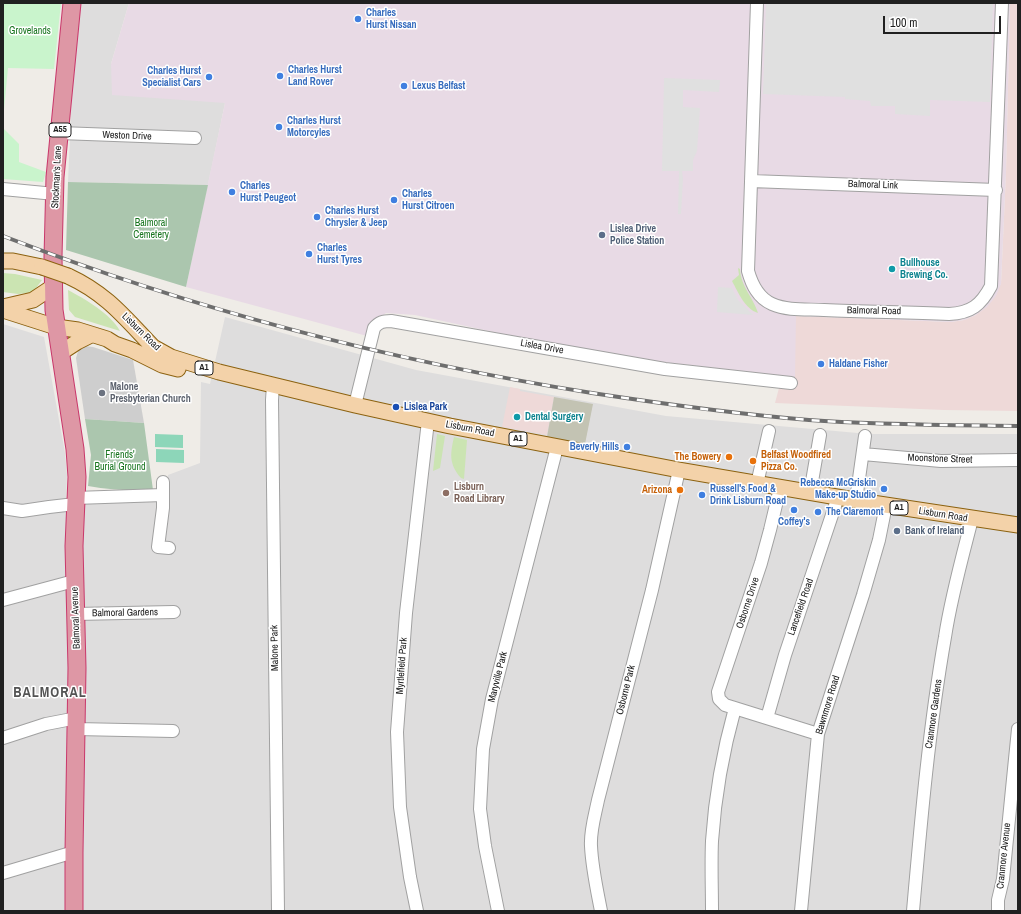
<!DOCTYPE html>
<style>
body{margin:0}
#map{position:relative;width:1021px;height:914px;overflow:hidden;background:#efece7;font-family:"Archivo Narrow",sans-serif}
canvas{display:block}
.frame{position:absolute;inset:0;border:4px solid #202020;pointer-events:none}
.scale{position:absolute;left:883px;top:16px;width:118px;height:18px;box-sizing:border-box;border:2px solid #202020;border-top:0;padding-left:5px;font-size:12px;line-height:14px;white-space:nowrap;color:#202020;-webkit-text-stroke:3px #fff;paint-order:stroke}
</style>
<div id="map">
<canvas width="1021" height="914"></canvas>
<div class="frame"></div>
<div class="scale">100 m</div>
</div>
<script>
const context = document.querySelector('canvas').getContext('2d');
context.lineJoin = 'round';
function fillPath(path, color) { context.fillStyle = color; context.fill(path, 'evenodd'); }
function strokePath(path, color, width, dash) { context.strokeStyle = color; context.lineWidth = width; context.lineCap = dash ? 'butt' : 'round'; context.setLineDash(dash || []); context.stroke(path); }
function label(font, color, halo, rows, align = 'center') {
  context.font = font + ' "Archivo Narrow",sans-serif'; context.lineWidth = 3; context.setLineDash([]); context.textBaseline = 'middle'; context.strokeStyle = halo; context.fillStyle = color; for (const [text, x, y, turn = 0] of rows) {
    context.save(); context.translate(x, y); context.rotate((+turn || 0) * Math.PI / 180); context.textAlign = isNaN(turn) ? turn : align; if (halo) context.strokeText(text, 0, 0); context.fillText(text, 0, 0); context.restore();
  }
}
fillPath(new Path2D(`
 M80,3H129L111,64L225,103L208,185L68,182L73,67Z
 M225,317L416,370L666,416L869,434H1018V911H3V324L44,337L65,453L67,475L66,502L168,499V475L200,463L201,382L210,384Z`), '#dedddd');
fillPath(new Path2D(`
 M1010,3H1018V411L944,410L775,403L779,388L794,389L795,316L951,322L964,320L976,315L1001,284L1006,172Z
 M510,387L520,389V391L554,397L547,435L502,427Z`), '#eed9d8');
fillPath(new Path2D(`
 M129,3H1010L1006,172L1001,284L996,296L987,307L976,315L964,320L951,322L796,316L795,377L654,361L530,340L415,315L386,313L373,323L367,336L186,287L225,103L112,95L111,64Z`), '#e8dae5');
fillPath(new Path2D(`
 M84,346L93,347L133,360L144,423L85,419L76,358L79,348Z`), '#cecece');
fillPath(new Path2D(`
 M554,397L593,404L585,444L547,437Z`), '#c3c3b3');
fillPath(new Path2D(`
 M738,268L740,269C741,287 753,297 758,313C745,309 738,292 732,281L739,275Z
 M3,273L15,274L42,280L33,292L18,294L3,292Z
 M68,290C85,299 111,314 120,331L75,317L69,310Z
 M437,434L445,436L440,468L433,471Z
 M454,437L467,440L464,479L461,478C449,464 450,455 454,437Z`), '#cbe4b2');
fillPath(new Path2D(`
 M68,182L208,185L186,287L66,250Z
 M85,419L144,423L153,490C130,491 110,490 88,486L91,455Z`), '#abc6ae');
fillPath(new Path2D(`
 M3,3H61L54,69L8,68L3,120Z
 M3,128L19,144V162L46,172L43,182L3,179Z`), '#c9f4cc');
fillPath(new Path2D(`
 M155,434L183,435V448L155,447Z
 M156,449L184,450V463L156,462Z`), '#8dd6b9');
fillPath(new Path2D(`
 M766,3H993L990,102L930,100V116L895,114V106H871L870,101L845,99V97L763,94Z
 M664,78L720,80L719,92L683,90V107L700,108L697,151L693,160V171H682L683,179L681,214H678L679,171H662Z
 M718,287L732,288L738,300L753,315L717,312Z`), '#e0e0e0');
const minor = new Path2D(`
 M757,3L748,271C752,285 758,298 772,304C788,311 807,309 824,310C865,312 907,312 949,314C971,313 981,305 991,286L1002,3
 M60,133L195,138
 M751,181L996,190
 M3,189L55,194
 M273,385L272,400L278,911
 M355,405L374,328C379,322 383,321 391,321L665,369L791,383
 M863,454L941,461L1018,460
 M163,482V508L158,547L169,548
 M757,484L769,431
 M780,488L770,530L761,563L718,692L719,699L725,705L818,734
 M810,493L820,435
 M75,498L163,495
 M856,500L865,436
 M3,508L22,511L49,507L75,504
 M3,600L74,581
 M75,614L174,612
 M767,718L785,655L838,497
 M76,729L173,731
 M3,738L46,724L77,718
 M3,873L74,852
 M417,911L410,877L400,807L397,732L406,613L428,421
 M498,911L485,846L480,809L483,749L492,699L557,447
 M601,911C597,890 592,868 591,846C590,831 595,815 598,800L652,590L679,470
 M712,911C712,888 711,864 712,841C715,796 723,751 735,708
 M801,911L818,734L863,595L879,540L886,505
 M913,911C921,820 929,728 945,637C951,597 962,558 972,519
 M998,911V900L1003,879L1018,729`);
const major = new Path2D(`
 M3,261H13L42,267
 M68,276C107,294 125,318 153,347L171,357L219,372L355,405L450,426L679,470L872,503L1018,525
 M3,307L33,300L54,286
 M3,310L56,327L78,330L107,339L115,344L132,350L162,365L178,369
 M60,353L77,342L91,335`);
const highway = new Path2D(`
 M72,3L55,177L53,257L54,310L75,449L77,477L74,546L77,668L74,852V911`);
strokePath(minor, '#a1a1a1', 14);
strokePath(major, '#8c6210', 17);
strokePath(highway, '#c9386b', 19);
strokePath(minor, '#fff', 12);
strokePath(major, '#f3d2a9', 15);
strokePath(highway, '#de97a5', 17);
const rail = new Path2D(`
 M3,236C192,309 391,361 592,393C664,404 736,414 809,420C879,425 949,425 1018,426`);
strokePath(rail, '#6e6e6e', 4);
strokePath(rail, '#fff', 2.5, [8]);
const majorBridge = new Path2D(`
 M42,267L68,276`);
strokePath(majorBridge, '#8c6210', 17, []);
strokePath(majorBridge, '#f3d2a9', 15);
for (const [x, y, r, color] of [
 [358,19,4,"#3f7fe0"],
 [280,76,4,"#3f7fe0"],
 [209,77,4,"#3f7fe0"],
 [404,86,4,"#3f7fe0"],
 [279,127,4,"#3f7fe0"],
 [232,192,4,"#3f7fe0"],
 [394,200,4,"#3f7fe0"],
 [317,217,4,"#3f7fe0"],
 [602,235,4,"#5c6f8a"],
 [309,254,4,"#3f7fe0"],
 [892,269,4,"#0f9aa8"],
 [821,364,4,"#3f7fe0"],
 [102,393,4,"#6b7280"],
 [396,407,4,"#1a4fb4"],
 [517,417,4,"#0f9aa8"],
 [627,447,4,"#3f7fe0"],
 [729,457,4,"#e8710a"],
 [753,461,4,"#e8710a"],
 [884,489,4,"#3f7fe0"],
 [680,490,4,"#e8710a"],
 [446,493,4,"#8d6e63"],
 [702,495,4,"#3f7fe0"],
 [794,510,4,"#3f7fe0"],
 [818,512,4,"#3f7fe0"],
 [897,531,4,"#5c6f8a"]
]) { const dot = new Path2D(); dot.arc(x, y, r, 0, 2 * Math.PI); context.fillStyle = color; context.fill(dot); strokePath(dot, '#fff', 1.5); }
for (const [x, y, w] of [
 [60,130,22],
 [204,368,18],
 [518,439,18],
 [899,508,18]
]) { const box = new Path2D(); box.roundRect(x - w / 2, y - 7, w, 14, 3); context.fillStyle = '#fff'; context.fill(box); strokePath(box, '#202020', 1); }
label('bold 9px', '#202020', null, [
 ["A55",60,130],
 ["A1",204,368],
 ["A1",518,439],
 ["A1",899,508]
]);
label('bold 10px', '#366cbe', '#fff', [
 ["Charles",366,13],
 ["Hurst Nissan",366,25],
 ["Charles Hurst",288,70],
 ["Land Rover",288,82],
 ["Charles Hurst",201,71,"right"],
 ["Specialist Cars",201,83,"right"],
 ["Lexus Belfast",412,86],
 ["Charles Hurst",287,121],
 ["Motorcyles",287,133],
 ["Charles",240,186],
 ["Hurst Peugeot",240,198],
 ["Charles",402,194],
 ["Hurst Citroen",402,206],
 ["Charles Hurst",325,211],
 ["Chrysler & Jeep",325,223],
 ["Charles",317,248],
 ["Hurst Tyres",317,260],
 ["Haldane Fisher",829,364],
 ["Beverly Hills",619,447,"right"],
 ["Rebecca McGriskin",876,483,"right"],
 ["Make-up Studio",876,495,"right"],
 ["Russell's Food &",710,489],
 ["Drink Lisburn Road",710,501],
 ["The Claremont",826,512],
 ["Coffey's",794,522,"center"]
], 'left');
label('10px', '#17741e', '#fff', [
 ["Grovelands",30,31],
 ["Balmoral",151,223],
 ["Cemetery",151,235],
 ["Friends'",120,455],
 ["Burial Ground",120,467]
]);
label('10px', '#202020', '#fff', [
 ["Weston Drive",127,136,2],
 ["Stockman's Lane",57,177,-87],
 ["Balmoral Link",873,185,2],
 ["Balmoral Road",874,311,1],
 ["Lisburn Road",141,332,44],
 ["Lislea Drive",542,347,10],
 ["Lisburn Road",470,429,11],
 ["Moonstone Street",940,459,2],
 ["Lisburn Road",943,515,9],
 ["Osborne Drive",748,603,-72],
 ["Lancefield Road",801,607,-71],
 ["Balmoral Gardens",125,613,-1],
 ["Balmoral Avenue",76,618,-92],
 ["Malone Park",275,648,-91],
 ["Myrtlefield Park",402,666,-86],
 ["Maryville Park",498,677,-76],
 ["Osborne Park",626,690,-76],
 ["Bawnmore Road",828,705,-73],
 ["Cranmore Gardens",934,714,-82],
 ["Cranmore Avenue",1004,856,-84]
]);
label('bold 10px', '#4e5e75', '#fff', [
 ["Lislea Drive",610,229],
 ["Police Station",610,241],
 ["Bank of Ireland",905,531]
], 'left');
label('bold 10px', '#0d838f', '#fff', [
 ["Bullhouse",900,263],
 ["Brewing Co.",900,275],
 ["Dental Surgery",525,417]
], 'left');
label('bold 10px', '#5b616d', '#fff', [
 ["Malone",110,387],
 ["Presbyterian Church",110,399]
], 'left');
label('bold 10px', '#164399', '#fff', [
 ["Lislea Park",404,407]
], 'left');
label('bold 10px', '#c56008', '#fff', [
 ["Belfast Woodfired",761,455,"left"],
 ["Pizza Co.",761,467,"left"],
 ["The Bowery",721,457],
 ["Arizona",672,490]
], 'right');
label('bold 10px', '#785e54', '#fff', [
 ["Lisburn",454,487],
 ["Road Library",454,499]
], 'left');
context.letterSpacing = '1px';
label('bold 14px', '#535353', '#fff', [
 ["BALMORAL",50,693]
]);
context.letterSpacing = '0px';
</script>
